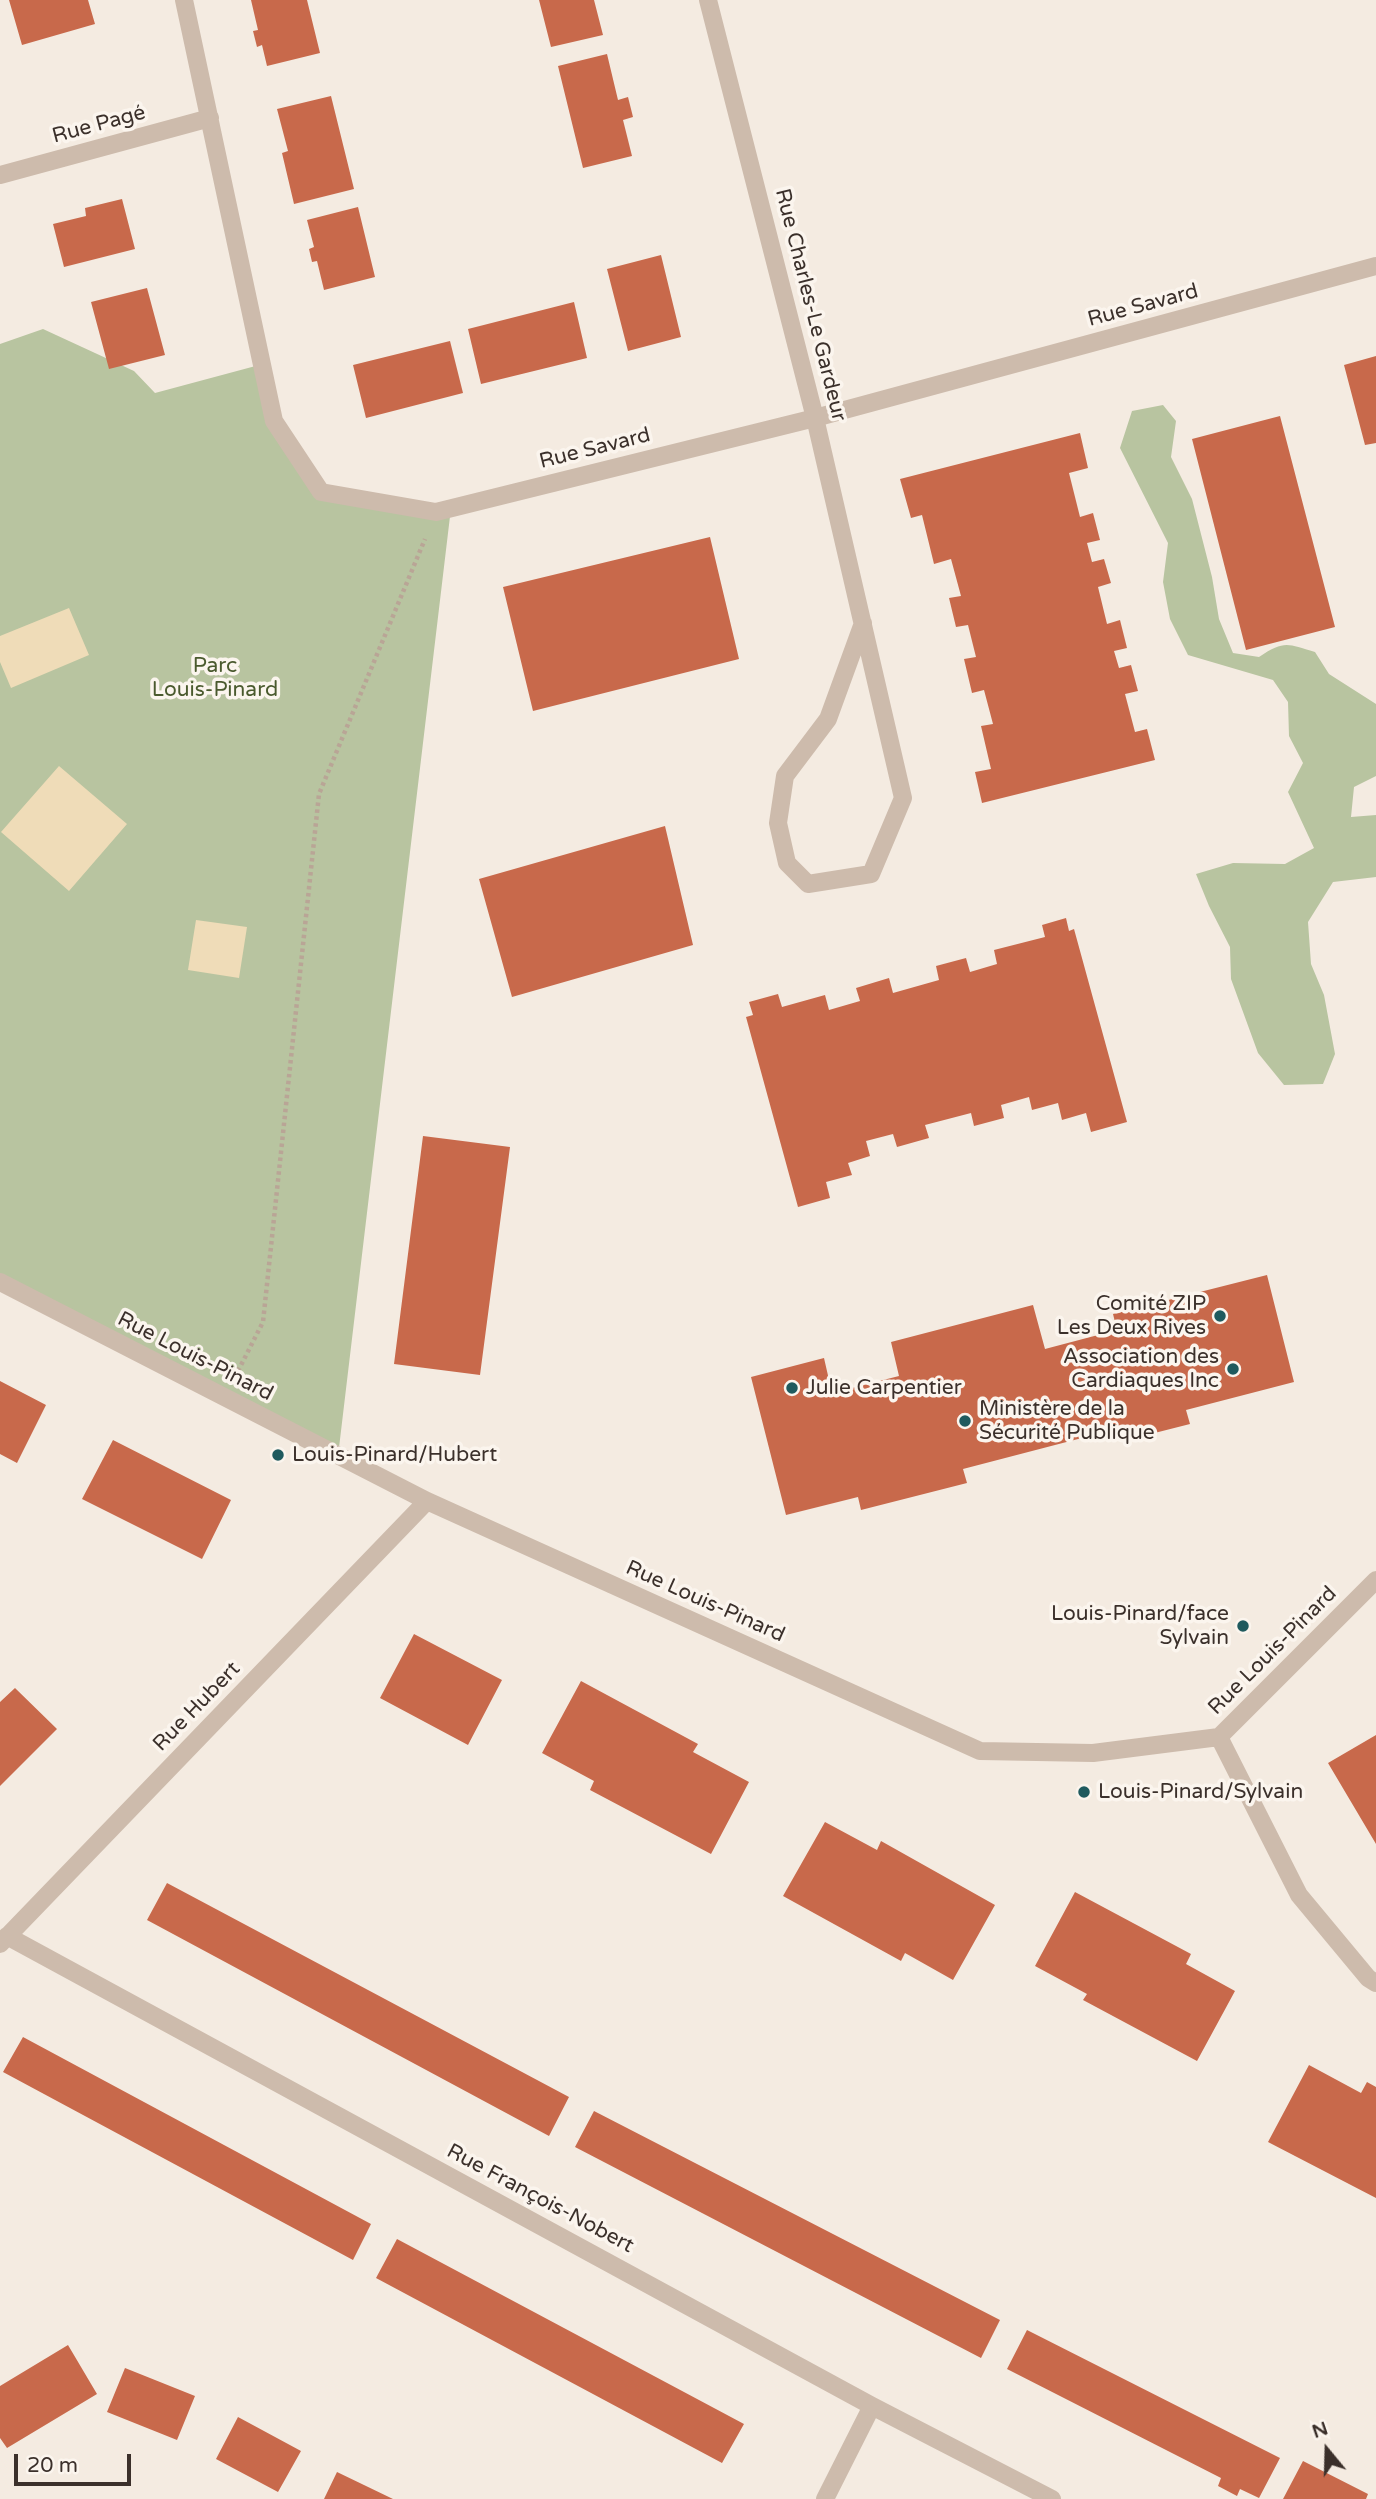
<!DOCTYPE html>
<meta charset="utf-8">
<style>
body{margin:0}
#map{position:relative;width:1376px;height:2499px;overflow:hidden;background:#f4ebe1;font-family:"Varela Round",sans-serif}
canvas{display:block}
.north{position:absolute;left:1292px;top:2415px;width:70px;height:70px;-webkit-text-stroke:5px #fbf5ee;paint-order:stroke;rotate:341deg;font-size:19px;font-weight:700;line-height:28px;text-align:center;color:#3b302b}
.north::after{content:'';display:block;margin:auto;width:24px;height:32px;background:#3b302b;clip-path:polygon(50% 0,100% 100%,50% 72%,0 100%)}
.scale{position:absolute;left:14px;top:2454px;width:117px;height:32px;box-sizing:border-box;border:4px solid #3b302b;border-top:0;padding-left:9px;font-size:21px;line-height:24px;white-space:nowrap;color:#3b302b;-webkit-text-stroke:5px #fbf5ee;paint-order:stroke}
</style>
<div id="map">
<canvas width="1376" height="2499"></canvas>
<div class="north">N</div>
<div class="scale">20 m</div>
</div>
<script>
const context = document.querySelector('canvas').getContext('2d');
context.lineJoin = 'round';
function fillPath(path, color) { context.fillStyle = color; context.fill(path, 'evenodd'); }
function strokePath(path, color, width, dash) { context.strokeStyle = color; context.lineWidth = width; context.lineCap = dash ? 'butt' : 'round'; context.setLineDash(dash || []); context.stroke(path); }
function label(font, color, halo, rows, align = 'center') {
  context.font = font + ' "Varela Round",sans-serif'; context.lineWidth = 7; context.setLineDash([]); context.textBaseline = 'middle'; context.strokeStyle = halo; context.fillStyle = color; for (const [text, x, y, turn = 0] of rows) {
    context.save(); context.translate(x, y); context.rotate((+turn || 0) * Math.PI / 180); context.textAlign = isNaN(turn) ? turn : align; if (halo) context.strokeText(text, 0, 0); context.fillText(text, 0, 0); context.restore();
  }
}
fillPath(new Path2D(`
 M43,329L134,371L155,393L263,364L274,421L321,492L451,508L338,1456L0,1282V344Z
 M1163,405L1176,421L1171,457L1192,499L1212,577L1219,619L1233,653L1259,657C1285,640 1287,644 1315,652L1329,674L1376,704V776L1354,787L1351,817L1376,815V877L1333,882L1308,922L1311,964L1324,995L1335,1054L1323,1084L1284,1085L1258,1053L1231,979L1230,947L1209,906L1196,874L1233,863L1285,864L1314,848L1288,792L1303,763L1289,736L1288,702L1273,680L1188,655L1170,619L1163,582L1168,543L1120,448L1132,411Z`), '#b8c4a0');
fillPath(new Path2D(`
 M69,608L89,655L11,688L0,662V636Z
 M59,766L127,824L69,891L1,832Z
 M196,920L247,927L239,978L188,970Z`), '#efdcb8');
fillPath(new Path2D(`
 M9,0H88L95,24L22,45Z
 M251,0H307L320,53L267,66L262,45L257,47L253,31L258,30Z
 M539,0H594L603,35L551,47Z
 M607,54L618,100L628,97L633,117L623,120L632,156L583,168L558,66Z
 M331,96L354,189L294,204L282,153L288,151L277,109Z
 M122,199L135,249L64,267L53,224L86,216L85,208Z
 M358,207L375,277L324,290L317,261L312,262L309,249L314,247L307,220Z
 M661,255L681,337L628,351L607,269Z
 M147,288L165,355L109,369L91,302Z
 M574,302L587,358L481,384L468,329Z
 M450,341L463,393L366,418L353,365Z
 M1376,356V443L1365,445L1344,365Z
 M1280,416L1335,627L1246,650L1192,439Z
 M1080,433L1088,468L1069,473L1080,517L1093,513L1100,540L1087,543L1092,562L1104,559L1111,583L1098,587L1107,624L1120,620L1127,648L1114,651L1119,668L1131,665L1138,691L1125,694L1135,732L1147,729L1155,760L982,803L975,772L991,769L981,726L993,724L984,690L972,693L964,659L976,657L968,625L956,627L949,598L961,596L951,559L934,564L922,515L911,518L900,479Z
 M710,537L739,659L533,711L503,587Z
 M665,826L693,945L512,997L479,879Z
 M1066,918L1069,931L1074,929L1127,1122L1091,1132L1086,1113L1062,1120L1058,1103L1032,1110L1029,1097L1001,1105L1004,1118L974,1126L971,1113L925,1125L929,1138L897,1147L893,1134L866,1141L870,1156L848,1163L852,1175L826,1182L830,1198L798,1207L746,1017L753,1015L749,1002L778,994L782,1007L825,995L829,1010L860,1001L856,988L889,978L893,993L939,980L936,966L966,958L970,972L997,964L994,950L1045,937L1042,925Z
 M423,1136L510,1147L480,1375L394,1364Z
 M1267,1275L1294,1382L1186,1410L1190,1424L1127,1440L1124,1427L963,1469L967,1483L861,1510L858,1497L786,1515L751,1377L824,1358L832,1393L899,1376L891,1342L1033,1305L1045,1349L1117,1330L1113,1314Z
 M0,1381L46,1405L17,1463L0,1454Z
 M113,1440L231,1500L202,1559L82,1499Z
 M414,1634L502,1680L468,1745L380,1698Z
 M581,1681L698,1744L693,1752L749,1782L711,1854L590,1790L594,1781L542,1753Z
 M15,1688L57,1729L0,1786V1702Z
 M1376,1735V1844L1328,1763Z
 M825,1822L877,1850L881,1841L995,1905L953,1980L905,1953L901,1961L783,1896Z
 M167,1883L569,2097L549,2136L147,1920Z
 M1075,1892L1191,1954L1186,1964L1235,1991L1197,2061L1083,2000L1087,1994L1035,1966Z
 M23,2037L371,2224L353,2260L3,2072Z
 M1309,2065L1361,2093L1367,2082L1376,2087V2198L1268,2142Z
 M594,2111L1000,2320L981,2358L575,2147Z
 M397,2239L744,2424L722,2463L376,2278Z
 M1027,2330L1280,2458L1259,2498L1240,2489L1237,2496L1218,2486L1221,2478L1007,2369Z
 M68,2345L97,2394L7,2448L0,2438V2386Z
 M125,2368L195,2396L177,2440L107,2412Z
 M238,2417L301,2451L278,2492L216,2459Z
 M1303,2461L1368,2494L1366,2499H1283Z
 M337,2472L393,2499H324Z`), '#c8694b');
strokePath(new Path2D(`
 M238,1371L263,1322L319,794L425,539`), '#b9a596', 4.5, [3.5, 3.5]);
strokePath(new Path2D(`
 M184,0L274,421L321,492L436,512L815,418L1376,266
 M708,0L815,418L903,798L871,874L808,884L787,863L778,823L785,776L828,719L863,623
 M0,175L210,118
 M0,1282L427,1501L980,1751L1093,1753L1219,1737L1376,1580
 M1219,1737L1299,1895L1368,1978L1376,1983
 M7,1936L872,2406L1052,2499
 M0,1944L427,1501
 M825,2499L872,2406`), '#cdbbac', 18);
for (const [x, y, r, color] of [
 [1220,1316,7,"#1f5a5e"],
 [1233,1369,7,"#1f5a5e"],
 [792,1388,7,"#1f5a5e"],
 [965,1421,7,"#1f5a5e"],
 [278,1455,7,"#1f5a5e"],
 [1243,1626,7,"#1f5a5e"],
 [1084,1792,7,"#1f5a5e"]
]) { const dot = new Path2D(); dot.arc(x, y, r, 0, 2 * Math.PI); context.fillStyle = color; context.fill(dot); strokePath(dot, '#fbf5ee', 2.5); }
label('21px', '#3b302b', '#fbf5ee', [
 ["Rue Pagé",99,125,-15],
 ["Rue Charles-Le Gardeur",810,305,76],
 ["Rue Savard",1143,306,-15],
 ["Rue Savard",595,449,-14],
 ["Rue Louis-Pinard",195,1357,27],
 ["Rue Louis-Pinard",705,1602,24],
 ["Rue Louis-Pinard",1273,1651,-45],
 ["Rue Hubert",197,1707,-46],
 ["Rue François-Nobert",540,2199,28]
]);
label('21px', '#4a5a2e', '#fbf5ee', [
 ["Parc",215,666],
 ["Louis-Pinard",215,690]
]);
label('21px', '#3b302b', '#fbf5ee', [
 ["Comité ZIP",1206,1304,"right"],
 ["Les Deux Rives",1206,1328,"right"],
 ["Association des",1219,1357,"right"],
 ["Cardiaques Inc",1219,1381,"right"],
 ["Julie Carpentier",806,1388],
 ["Ministère de la",979,1409],
 ["Sécurité Publique",979,1433],
 ["Louis-Pinard/Hubert",292,1455],
 ["Louis-Pinard/face",1229,1614,"right"],
 ["Sylvain",1229,1638,"right"],
 ["Louis-Pinard/Sylvain",1098,1792]
], 'left');
</script>
